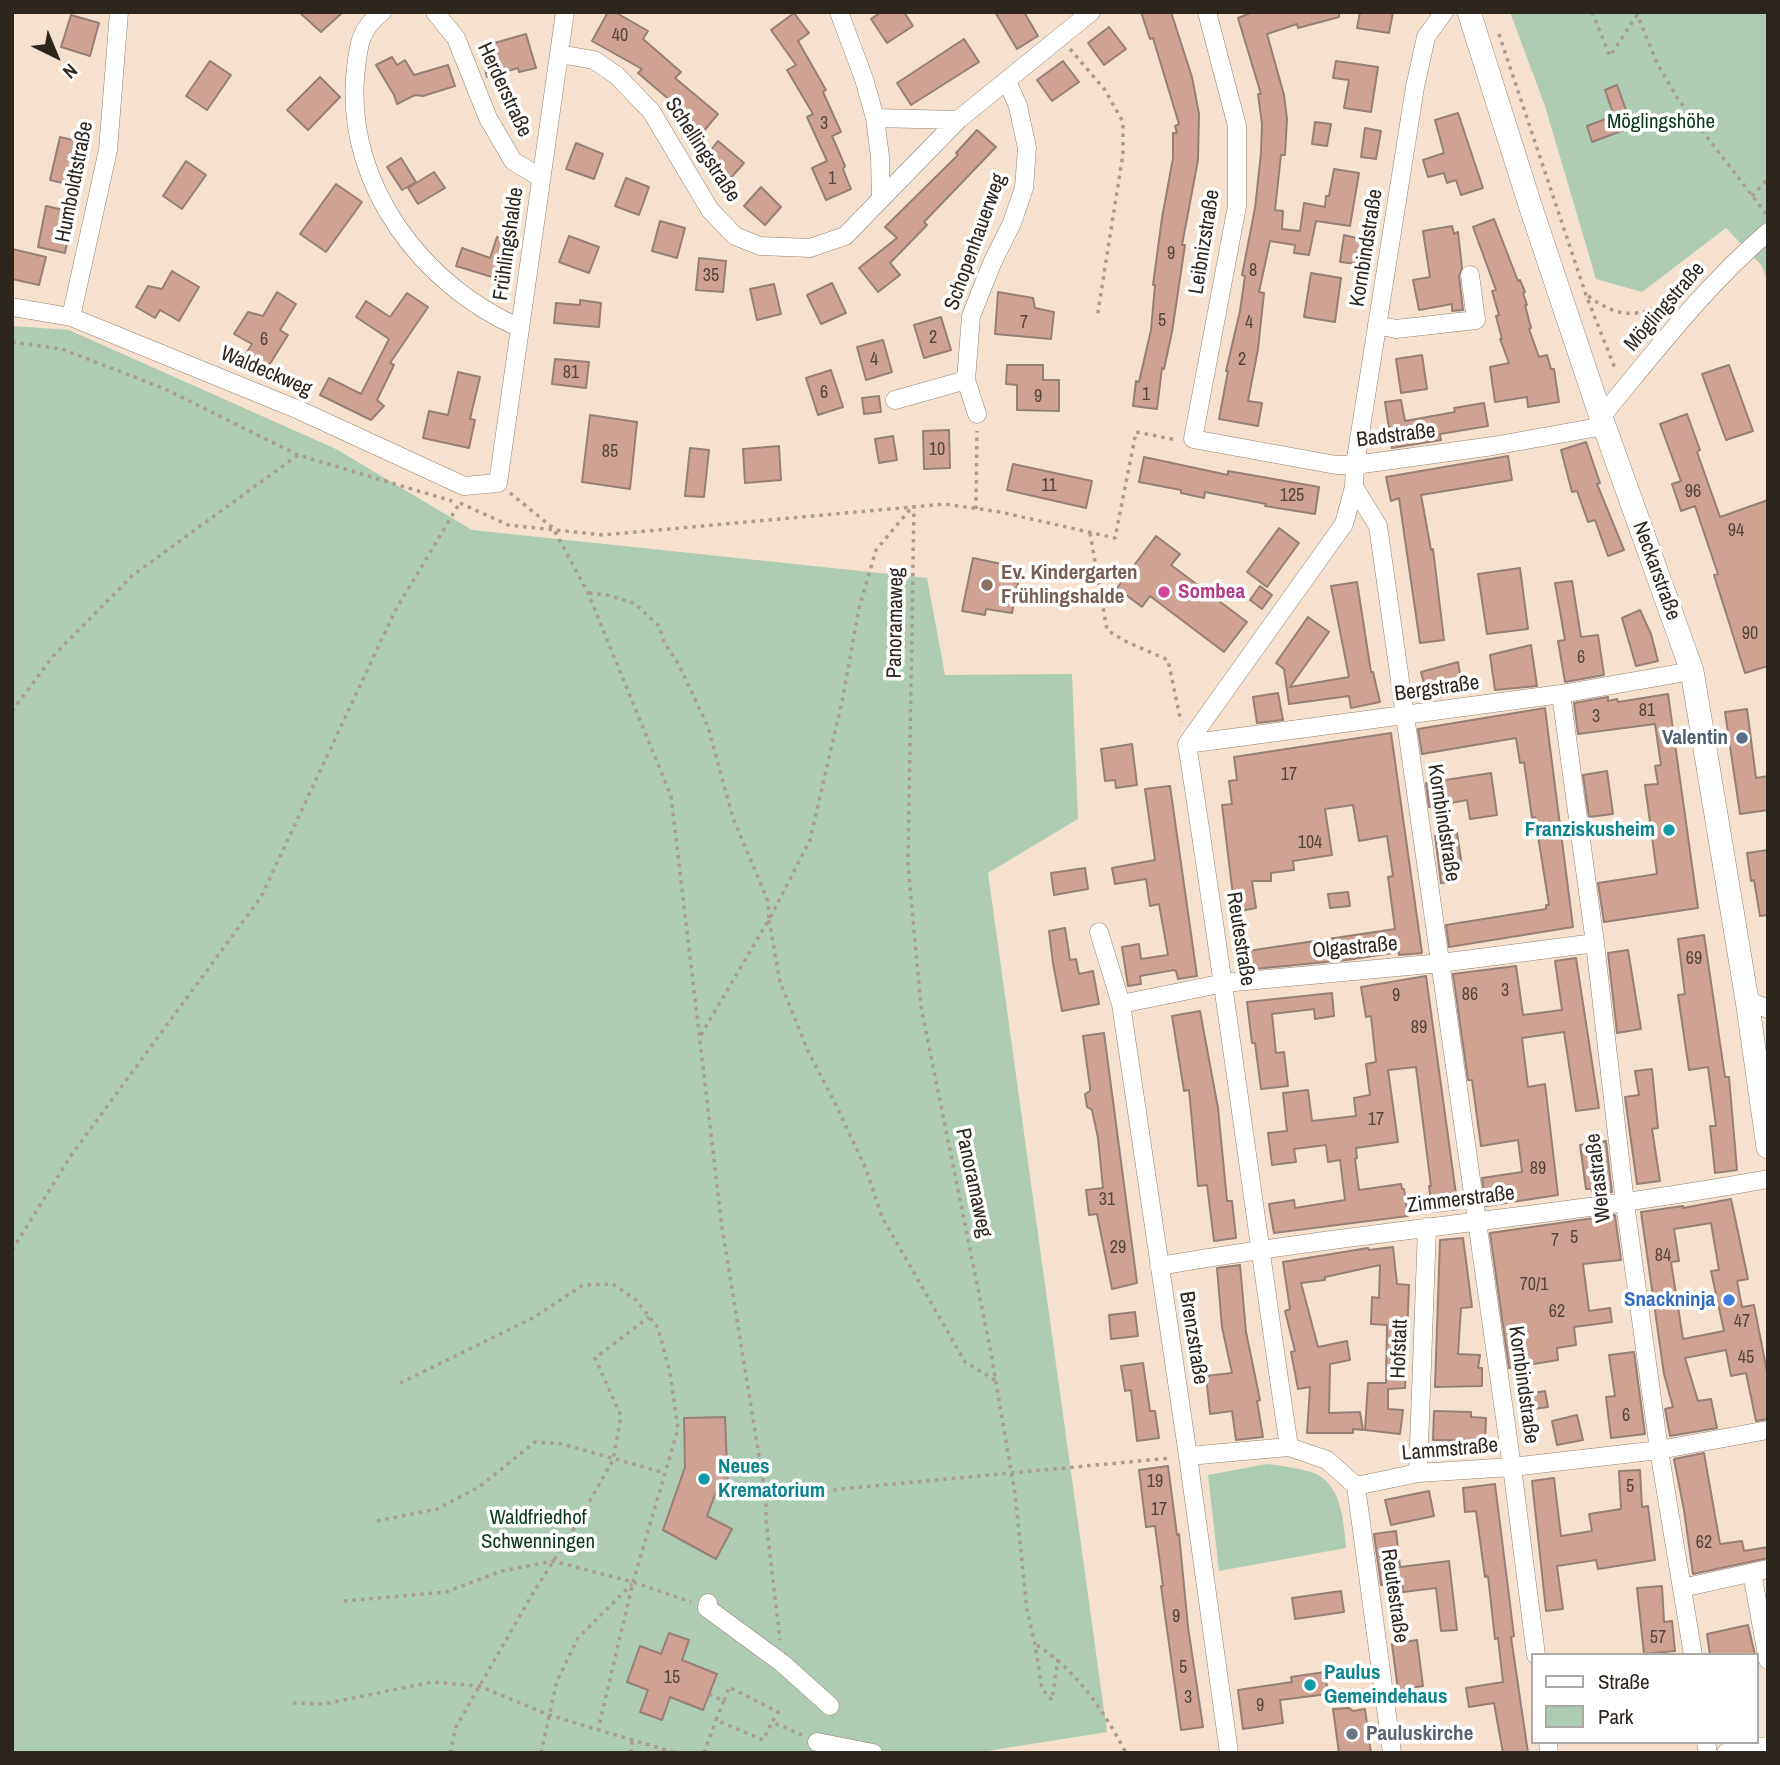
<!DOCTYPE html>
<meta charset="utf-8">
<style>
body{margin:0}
#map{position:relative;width:1780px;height:1765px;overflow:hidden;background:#f5e1ce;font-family:"Archivo Narrow",sans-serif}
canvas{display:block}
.frame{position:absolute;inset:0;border:14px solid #2d261f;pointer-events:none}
.legend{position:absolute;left:1531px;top:1653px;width:228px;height:91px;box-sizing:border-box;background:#fff;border:2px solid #aba8a5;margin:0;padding:9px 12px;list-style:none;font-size:21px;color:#2d261f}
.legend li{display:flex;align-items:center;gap:14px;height:35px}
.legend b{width:35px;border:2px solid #aba8a5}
.north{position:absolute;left:21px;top:21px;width:70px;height:70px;-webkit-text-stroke:5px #fff;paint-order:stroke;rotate:137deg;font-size:19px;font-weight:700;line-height:28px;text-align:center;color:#2d261f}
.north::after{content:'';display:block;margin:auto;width:24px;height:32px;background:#2d261f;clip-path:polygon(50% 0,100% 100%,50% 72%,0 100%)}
</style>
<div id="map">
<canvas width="1780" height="1765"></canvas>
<div class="frame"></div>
<ul class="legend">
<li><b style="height:9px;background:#fff"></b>Straße</li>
<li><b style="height:19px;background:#aeccb4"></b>Park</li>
</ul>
<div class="north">N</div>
</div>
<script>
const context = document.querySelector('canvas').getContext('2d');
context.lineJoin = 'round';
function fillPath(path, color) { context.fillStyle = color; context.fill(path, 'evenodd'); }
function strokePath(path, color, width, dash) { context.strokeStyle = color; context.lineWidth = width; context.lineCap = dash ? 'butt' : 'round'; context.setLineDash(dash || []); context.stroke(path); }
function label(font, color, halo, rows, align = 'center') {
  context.font = font + ' "Archivo Narrow",sans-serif'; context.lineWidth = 7; context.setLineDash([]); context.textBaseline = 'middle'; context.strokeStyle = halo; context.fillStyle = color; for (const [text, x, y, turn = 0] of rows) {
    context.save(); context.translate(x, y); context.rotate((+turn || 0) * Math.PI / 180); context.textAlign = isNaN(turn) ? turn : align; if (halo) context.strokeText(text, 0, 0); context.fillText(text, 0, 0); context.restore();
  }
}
fillPath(new Path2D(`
 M1510,12H1768V283L1762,266L1726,228L1642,292L1596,279L1545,106Z
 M12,326L69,330L336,449L472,530L927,578L945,675L1072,674L1078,819L988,873L1107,1732L975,1753H12Z
 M1267,1464C1282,1466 1297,1468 1311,1472C1342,1482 1343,1520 1346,1548L1219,1571L1208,1475Z`), '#aeccb4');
const building = new Path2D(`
 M299,12H343L321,32Z
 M608,12H615L648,31L643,39L681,72L675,78L718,114L698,138L672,115L678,107L638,73L642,69L592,41Z
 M881,12H904L913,26L887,43L871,19Z
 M995,12H1024L1038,36L1017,49Z
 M1141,12H1171L1192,77L1199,114L1198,160L1182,245H1185L1172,332L1164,369L1162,368L1157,409L1133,406L1136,381L1139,382L1151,330L1155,285H1153L1162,218L1173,158V133H1177L1175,126L1179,124L1153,38L1150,39Z
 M1253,12H1339V17L1298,28L1297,24L1267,34L1284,95L1287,119L1285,155H1281L1275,210L1283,211L1282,229L1300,231L1304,203L1325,207L1326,196H1329L1334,169L1359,173L1350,226L1316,221L1309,255L1294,253L1295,245L1270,241L1259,292L1264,293L1258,349L1248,401L1262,403L1258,426L1219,419L1228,371H1226L1240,311L1245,276L1242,275L1255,208L1261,153L1262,124L1258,94H1261L1238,18Z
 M1360,12H1393L1389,33L1357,28Z
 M794,13L809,33L798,41L826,90L823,92L841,132L832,136L845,166L843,169L851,189L826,200L812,168L827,161L807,117L813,114L787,70L796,65L771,30Z
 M71,15L99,23L90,56L61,47Z
 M1109,27L1126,49L1104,65L1088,43Z
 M526,34L536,68L519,72L518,68L487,77L481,54L492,51L491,44Z
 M964,39L979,62L911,105L897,83Z
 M392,57L397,65L405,60L414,75L448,65L455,86L423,96L415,95L397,104L394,95L376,65Z
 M210,61L231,75L207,110L186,96Z
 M1063,61L1079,82L1052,101L1037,80Z
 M1336,61L1378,67L1371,112L1344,108L1349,80L1333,78Z
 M320,77L340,97L308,130L287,110Z
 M1617,85L1632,127L1592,142L1587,126L1614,116L1605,90Z
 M1458,113L1483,188L1461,195L1456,180L1447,183L1444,173L1428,177L1423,160L1444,153L1435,120Z
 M1315,122L1331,124L1327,146L1312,144Z
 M1365,128L1381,131L1376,159L1361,157Z
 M977,130L996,147L924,222L927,225L890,263L900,275L878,292L859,268L897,238L885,227L958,155L956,153Z
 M60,137L89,144L79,187L50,180Z
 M718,141L744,163L728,181L703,160Z
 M576,143L603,154L594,179L566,169Z
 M401,158L416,182L402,190L387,167Z
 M186,161L206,175L182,209L163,196Z
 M434,172L445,188L418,204L408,188Z
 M626,178L649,187L639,215L615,206Z
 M336,184L362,202L326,252L300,234Z
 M761,187L781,207L765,225L744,206Z
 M46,206L73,212L65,253L38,247Z
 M1494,219L1518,281L1520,280L1525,292L1523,293L1527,305H1525L1531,328L1529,329L1539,357L1547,355L1551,369H1554L1559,402L1528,407L1527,397L1495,402L1490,367L1509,363L1500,339H1502L1496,316L1499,315L1492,291L1496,290L1473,227Z
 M660,221L685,228L677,258L652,251Z
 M1452,226L1454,234L1458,232L1462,268L1459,276L1463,310L1452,311V304L1419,310L1413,280L1430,277L1423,231Z
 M1344,235L1361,239L1357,264L1340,262Z
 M569,236L599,247L589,273L559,262Z
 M497,237L512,243L506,258L512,260L502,280L456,266L462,248L490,258Z
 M12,249L46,257L39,285L12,279Z
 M699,258L726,261L723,292L696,290Z
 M172,271L199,287L179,321L160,310L155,318L136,307L148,286L162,289Z
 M1311,273L1341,278L1335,322L1304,317Z
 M832,283L846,313L821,324L807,295Z
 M774,284L781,314L757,320L750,289Z
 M277,292L296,304L280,330L288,335L261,378L239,365L252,344L234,334L248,312L263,316Z
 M998,292L1033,298L1035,308L1054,312L1051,339L995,334Z
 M407,293L428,307L390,363L394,365L377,400L384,406L371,420L320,395L329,378L361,394L389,339L356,317L366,301L390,317Z
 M580,300L601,303L599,327L554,323L556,303L580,305Z
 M941,317L951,350L924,358L914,325Z
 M883,340L892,372L866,380L857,347Z
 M1422,355L1427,389L1401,393L1396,359Z
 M555,359L589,362L586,388L552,384Z
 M1007,365H1043V380H1059V411L1017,410V385L1006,384Z
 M1729,365L1753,431L1726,440L1702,374Z
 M831,370L843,407L818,415L806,378Z
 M458,372L480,377L470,419L475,420L469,448L423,438L429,411L448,415Z
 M879,396L881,412L864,414L862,398Z
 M1401,400L1405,421L1455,412L1454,408L1484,403L1488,426L1440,434L1441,440L1392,448L1385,402Z
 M1687,414L1700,450L1697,452L1720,517L1768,500V666L1745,673L1714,575L1718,574L1695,506L1681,511L1672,484L1681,481L1660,424Z
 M590,415L637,422L630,489L582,482Z
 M949,430L950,468L924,469L923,431Z
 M893,436L897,460L879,463L875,439Z
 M1586,442L1600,483L1597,484L1624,550L1608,556L1595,520L1588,522L1577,491L1572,492L1561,450Z
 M779,446L781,480L745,483L743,449Z
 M690,448L709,450L704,497L685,496Z
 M1508,456L1512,480L1421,495L1431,550L1433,549L1444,640L1420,643L1399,498L1391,501L1386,477Z
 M1144,457L1228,475V471L1319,487L1315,514L1265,506L1266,504L1205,492L1204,498L1181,493V490L1139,482Z
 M1013,464L1092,481L1086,508L1007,490Z
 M1279,528L1299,543L1267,587L1247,572Z
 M1156,536L1180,554L1171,565L1247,622L1224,652L1150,596L1142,607L1117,588Z
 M973,558L1021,568L1012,613L986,609L985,615L962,611Z
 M1520,568L1528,629L1487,634L1478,574Z
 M1572,581L1581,637L1598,635L1604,675L1565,682L1558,641L1565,640L1555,583Z
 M1357,582L1371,672H1373L1380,702L1351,708L1349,696L1289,704L1284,669L1276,663L1308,617L1329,632L1290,687L1349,677L1331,586Z
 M1260,586L1272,595L1262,609L1250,600Z
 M1640,610L1651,634L1658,661L1636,666L1622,618Z
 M1531,645L1537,686L1495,690L1490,655Z
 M1458,662L1463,692L1428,699L1421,672Z
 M1278,693L1283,720L1257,723L1253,697Z
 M1668,694L1698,908L1604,922L1598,883L1657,874L1645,785L1658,784L1655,766L1661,765L1655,724L1578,734L1574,703L1608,697V701L1617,699L1618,702Z
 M1545,708L1573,927L1449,947L1446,925L1546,909V905H1549L1535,817L1532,818L1524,762L1520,763L1516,738L1422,754L1418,729Z
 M1747,709L1756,778L1768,776V810L1740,814L1725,712Z
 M1391,733L1422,953L1399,955V952L1347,960L1244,970L1241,952L1395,929L1388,877L1393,876L1387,836L1359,841L1353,805L1325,809L1332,855L1293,861L1294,870L1271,873V881H1252L1256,908L1235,912L1222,805L1232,804L1229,781L1237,780L1234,757Z
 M1132,744L1137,785L1116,788L1115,780L1105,781L1101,749Z
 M1607,771L1613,814L1589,817L1583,775Z
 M1491,773L1497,815L1470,819L1467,800L1429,807L1426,783Z
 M1170,786L1197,976L1178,979L1176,971L1174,970L1140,976L1141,984L1128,986L1122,947L1139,944L1141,959L1168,955L1159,904L1150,906L1146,879L1115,884L1112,868L1155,860L1145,789Z
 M1457,833L1462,866L1453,867L1455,882L1441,883L1435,836Z
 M1768,850V915L1760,916L1754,880L1751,881L1747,853Z
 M1085,868L1088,889L1054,895L1051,873Z
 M1348,892L1350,906L1330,908L1328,894Z
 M1065,928L1070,960L1076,959L1079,974L1093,971L1099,1004L1062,1011L1053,963L1049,931Z
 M1704,935L1725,1077H1729L1737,1170L1715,1173L1710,1126H1716L1708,1067L1689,1070L1678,995L1685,994L1678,939Z
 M1628,950L1641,1029L1617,1033L1608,953Z
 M1576,958L1599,1108L1576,1111L1564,1032L1522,1038L1528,1087L1545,1084L1558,1195L1486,1206L1482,1178L1522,1172L1518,1140L1481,1146L1472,1080H1468L1453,974L1516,966L1523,1015L1562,1010L1555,961Z
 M1426,976L1458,1209L1432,1212L1429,1186H1431L1416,1067L1388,1070L1398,1142L1356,1148L1357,1158L1355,1159L1359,1190L1401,1184L1402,1189H1404L1408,1216L1274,1233L1269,1204L1294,1200L1295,1208L1345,1200L1340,1160L1328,1162L1326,1145L1294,1149L1296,1162L1272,1165L1268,1133L1287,1131L1283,1093L1308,1090L1312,1121L1356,1116L1354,1098L1370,1095L1366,1064L1376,1062L1371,1016L1366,1017L1361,987Z
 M1332,993L1334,1016L1315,1019L1314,1009L1272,1014L1276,1053L1284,1052L1288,1086L1261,1089L1255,1043H1252L1247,1002Z
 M1200,1011L1218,1108L1227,1201H1232L1236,1238L1214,1241L1207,1185L1198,1186L1189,1090L1184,1091L1172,1016Z
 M1104,1033L1137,1283L1112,1289L1097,1214L1089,1215L1086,1190L1103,1188L1098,1138L1092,1110L1087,1107L1085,1094L1090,1091V1087L1083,1036Z
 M1652,1069L1658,1128L1652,1129L1660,1181L1637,1184L1625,1097L1639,1095L1635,1071Z
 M1606,1141L1612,1192L1593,1195L1592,1189H1586L1580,1145Z
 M1731,1199L1748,1279L1737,1281L1742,1307L1754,1305L1768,1377V1419L1756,1421L1746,1373L1731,1376L1726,1350L1685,1358L1698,1401L1711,1399L1717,1428L1670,1436L1665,1409L1673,1407L1664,1374L1641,1212L1683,1206V1208ZM1711,1223L1719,1270L1711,1271L1724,1331L1683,1339L1671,1262L1679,1261L1674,1229Z
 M1615,1215L1621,1260L1583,1264L1589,1311L1610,1308L1612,1322L1574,1327L1576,1345L1557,1348L1558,1360L1509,1368L1490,1233Z
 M1463,1238L1472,1307L1461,1308L1458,1354L1480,1355L1478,1368H1482V1386L1435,1387L1440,1240Z
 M1393,1247L1397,1284L1409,1285L1405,1388L1388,1389V1409L1403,1410L1400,1434L1365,1430L1368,1383H1386L1387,1325L1371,1324L1372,1297L1379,1298L1380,1265L1325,1277V1280L1301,1283L1318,1347L1347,1341L1350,1360L1330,1364L1329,1413L1360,1412L1363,1430L1353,1429V1433H1307L1310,1387L1298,1389L1291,1352L1295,1351L1285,1311L1290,1309L1283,1262L1368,1248L1369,1250Z
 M1240,1265L1246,1332L1260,1400L1257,1401L1263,1437L1236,1440L1232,1411L1210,1414L1206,1376L1232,1373L1222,1327L1217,1268Z
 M1135,1312L1138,1336L1111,1339L1109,1315Z
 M1634,1352L1645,1434L1611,1438L1606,1397L1615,1396L1609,1355Z
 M1143,1363L1150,1411H1155L1159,1438L1137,1441L1131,1390L1125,1391L1121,1366Z
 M1545,1391L1548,1407L1525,1410L1522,1395Z
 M1434,1411L1471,1412V1417L1486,1418L1485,1441L1433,1440Z
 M1577,1415L1583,1440L1557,1445L1552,1421Z
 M725,1417L728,1493L716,1492L707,1516L732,1529L716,1559L663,1530L685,1467L684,1418Z
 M1704,1453L1720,1544L1742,1541L1744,1551L1768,1547V1558L1693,1574L1684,1510L1674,1459Z
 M1168,1466L1177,1535L1179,1534L1188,1627L1203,1727L1181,1730L1161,1586H1163L1155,1526L1146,1527L1139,1470Z
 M1640,1470L1642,1507L1648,1506L1655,1560L1598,1569L1596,1560L1557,1566L1563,1609L1546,1611L1532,1481L1554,1478L1561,1536L1592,1531L1589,1514L1621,1509L1619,1471Z
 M1495,1484L1514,1636L1511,1637L1528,1753H1503L1494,1703L1469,1707L1466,1688L1503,1682L1498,1638L1495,1639L1488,1576L1485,1577L1476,1511L1465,1512L1463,1488Z
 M1429,1491L1434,1516L1391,1525L1385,1500Z
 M1396,1531L1400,1567L1449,1561L1457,1630L1441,1631L1436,1588L1403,1592L1402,1583L1381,1585L1374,1534Z
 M1662,1586L1664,1622L1672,1621L1675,1651L1644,1654L1637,1588Z
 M1341,1591L1344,1612L1295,1619L1292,1598Z
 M1748,1625L1755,1655H1710L1707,1634Z
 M669,1633L689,1640L682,1660L717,1674L703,1710L670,1697L662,1720L640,1712L648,1690L627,1682L640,1646L661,1654Z
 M1417,1640L1423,1686L1398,1690L1392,1644Z
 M1325,1672L1328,1694L1280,1700L1283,1723L1243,1729L1238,1690L1292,1682L1291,1677Z
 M1349,1708L1353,1711L1365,1709L1371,1753H1339L1333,1709Z`);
fillPath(building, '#cfa292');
strokePath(building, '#987f76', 2);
const minor = new Path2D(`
 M382,12C358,30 358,49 355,78C347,186 423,286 520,328
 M435,12L456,38L488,118L513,161L541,178
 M839,12L864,79L875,118
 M1207,12L1237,126V206L1193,439L1336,465H1355L1493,446L1604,426
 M559,54L594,60L616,75L651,111L710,210L735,236L760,246L810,248L845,236L958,120L1091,12
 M881,199L880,157L875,118L958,120
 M12,307L71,317L299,410L464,486L498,483L565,12
 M71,317L108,150L119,12
 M1377,325L1396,329L1476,320L1470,275
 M966,380L977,414
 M895,400L966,380L971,316L993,261L1012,223L1024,188L1027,148L1018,106L1007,81
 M1601,417C1654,353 1705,286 1768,232
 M1354,487L1378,526L1512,1467L1536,1655
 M1561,694L1595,943L1625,1203L1659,1450L1693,1655
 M1187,744L1561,694L1692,671
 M1099,932L1121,1004L1188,1456L1229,1753
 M1747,1000L1768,1009
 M1121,1004L1224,983L1441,963L1595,943
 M1159,1266C1361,1231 1566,1216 1768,1179
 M1289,1447C1254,1213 1224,978 1187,744L1344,524L1354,487L1355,465L1415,87L1426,37L1444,12
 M1188,1456L1289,1447L1327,1460L1356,1486
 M1418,1473L1427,1227
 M1356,1486L1418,1473L1512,1467L1659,1450L1768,1430
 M1356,1486L1392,1753
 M1752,1573L1768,1660
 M1682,1588L1768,1569
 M708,1603L707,1608L782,1663L830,1706
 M817,1742L873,1753
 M1548,1742L1549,1753
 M1706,1742L1708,1753
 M1726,1753L1768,1746`);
const major = new Path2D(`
 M1469,12L1531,208L1601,417L1692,671L1747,1000L1768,1147`);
strokePath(minor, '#92816f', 19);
strokePath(major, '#92816f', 24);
strokePath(new Path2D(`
 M1592,12L1610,56L1639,12
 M1636,12L1658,65L1678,99L1767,215
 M1499,34L1586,295L1616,371
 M1070,49L1105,90L1123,122V154L1097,318
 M1752,196L1768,179
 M1588,296C1621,320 1639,317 1675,300
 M12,342L62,349L165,389L298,455L452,501
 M510,493L553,528L588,593L671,796L722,1227L766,1499V1520L780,1640
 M460,503L508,525L603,535L945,504L1000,512L1115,538L1136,432L1177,440
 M914,505L908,864L921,1007L991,1353L1015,1494L1027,1610L1035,1644L1042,1689L1052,1700L1058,1659
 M976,509L977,431
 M1090,533L1107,630L1125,641L1168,660L1181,722
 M589,593L607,595L634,603L659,626L664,642L679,665L708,727L733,818L768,901L769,920L810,840L843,697L859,608L876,550L912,507
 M12,711L54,655L133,575L298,455
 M769,920L780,982L808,1051L836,1105L866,1169L882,1217L965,1362L995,1380
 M701,1035L768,921
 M12,1250L72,1154L261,897L395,611L459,504
 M400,1383L533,1318L583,1285L613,1284L636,1300L658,1328L670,1373L678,1429L633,1582L598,1730
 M766,1499H780L840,1489L1171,1458
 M377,1521L437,1509L479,1487L535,1442L562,1444L665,1473
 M344,1601L446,1592L502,1571L553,1561L633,1582L691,1602
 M1037,1645C1077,1671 1104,1711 1126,1753
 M709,1694L724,1701L729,1687L778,1712L772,1722L802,1735
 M724,1701L716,1720L763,1740L772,1722
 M293,1703L324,1704L432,1682L479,1686L549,1715L676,1753
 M450,1753L456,1727L533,1593L572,1532L613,1460L621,1416L595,1358L649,1317
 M541,1753L557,1681L578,1638L632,1584
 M631,1753L632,1741
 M704,1753L716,1720`), '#aa9b8d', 3.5, [3.5, 5]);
strokePath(minor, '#fff', 18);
strokePath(major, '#fff', 23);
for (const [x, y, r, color] of [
 [987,585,7,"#8d6e63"],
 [1164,592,7,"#d1479c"],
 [1742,738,7,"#5c6f8a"],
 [1669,830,7,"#0f9aa8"],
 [1729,1300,7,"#3f7fe0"],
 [704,1479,7,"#0f9aa8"],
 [1310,1685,7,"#0f9aa8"],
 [1352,1734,7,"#6b7280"]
]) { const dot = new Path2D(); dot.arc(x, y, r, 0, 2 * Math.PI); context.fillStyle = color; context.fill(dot); strokePath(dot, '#fff', 2.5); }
label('18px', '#56453c', null, [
 ["40",620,36],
 ["3",824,124],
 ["1",832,179],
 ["9",1171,254],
 ["8",1253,271],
 ["35",711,276],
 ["5",1162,321],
 ["7",1024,323],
 ["4",1249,323],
 ["2",933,338],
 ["6",264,340],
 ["4",874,360],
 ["2",1242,360],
 ["81",571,373],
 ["6",824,393],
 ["1",1146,395],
 ["9",1038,397],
 ["10",937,450],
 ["85",610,452],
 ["11",1049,486],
 ["96",1693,492],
 ["125",1292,496],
 ["94",1736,531],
 ["90",1750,634],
 ["6",1581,658],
 ["81",1647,711],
 ["3",1596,717],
 ["17",1289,775],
 ["104",1310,843],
 ["69",1694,959],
 ["3",1505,991],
 ["86",1470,995],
 ["9",1396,996],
 ["89",1419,1028],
 ["17",1376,1120],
 ["89",1538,1169],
 ["31",1107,1200],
 ["5",1574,1238],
 ["7",1555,1241],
 ["29",1118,1248],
 ["84",1663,1256],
 ["70/1",1534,1285],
 ["62",1557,1312],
 ["47",1742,1322],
 ["45",1746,1358],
 ["6",1626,1416],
 ["19",1155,1482],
 ["5",1630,1487],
 ["17",1159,1510],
 ["62",1704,1543],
 ["9",1176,1617],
 ["57",1658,1638],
 ["5",1183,1668],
 ["15",672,1678],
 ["3",1188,1698],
 ["9",1260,1706]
]);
label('21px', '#2d261f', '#fff', [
 ["Herderstraße",504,90,65],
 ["Schellingstraße",702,150,57],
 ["Humboldtstraße",75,182,-79],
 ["Schopenhauerweg",976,242,-70],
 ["Leibnizstraße",1205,242,-81],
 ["Frühlingshalde",509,244,-82],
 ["Kornbindstraße",1367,248,-81],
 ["Möglingstraße",1665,307,-49],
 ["Waldeckweg",266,372,23],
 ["Badstraße",1396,436,-7],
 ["Neckarstraße",1656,571,70],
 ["Panoramaweg",896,623,-89],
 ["Bergstraße",1437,689,-8],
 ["Kornbindstraße",1443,823,81],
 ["Reutestraße",1240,939,81],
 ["Olgastraße",1355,948,-5],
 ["Werastraße",1599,1178,-97],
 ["Panoramaweg",973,1183,78],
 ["Zimmerstraße",1461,1200,-7],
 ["Brenzstraße",1193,1338,81],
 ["Hofstatt",1400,1349,-88],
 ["Kornbindstraße",1523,1385,82],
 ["Lammstraße",1450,1450,-5],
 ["Reutestraße",1394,1596,82]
]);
label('21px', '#0a391d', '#fff', [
 ["Möglingshöhe",1661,122],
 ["Waldfriedhof",538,1518],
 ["Schwenningen",538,1542]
]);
label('bold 21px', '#785e54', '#fff', [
 ["Ev. Kindergarten",1001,573],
 ["Frühlingshalde",1001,597]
], 'left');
label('bold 21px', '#b23c85', '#fff', [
 ["Sombea",1178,592]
], 'left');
label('bold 21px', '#4e5e75', '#fff', [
 ["Valentin",1728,738]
], 'right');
label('bold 21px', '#0d838f', '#fff', [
 ["Franziskusheim",1655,830,"right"],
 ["Neues",718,1467],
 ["Krematorium",718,1491],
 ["Paulus",1324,1673],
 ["Gemeindehaus",1324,1697]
], 'left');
label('bold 21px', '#366cbe', '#fff', [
 ["Snackninja",1715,1300]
], 'right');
label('bold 21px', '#5b616d', '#fff', [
 ["Pauluskirche",1366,1734]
], 'left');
</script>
